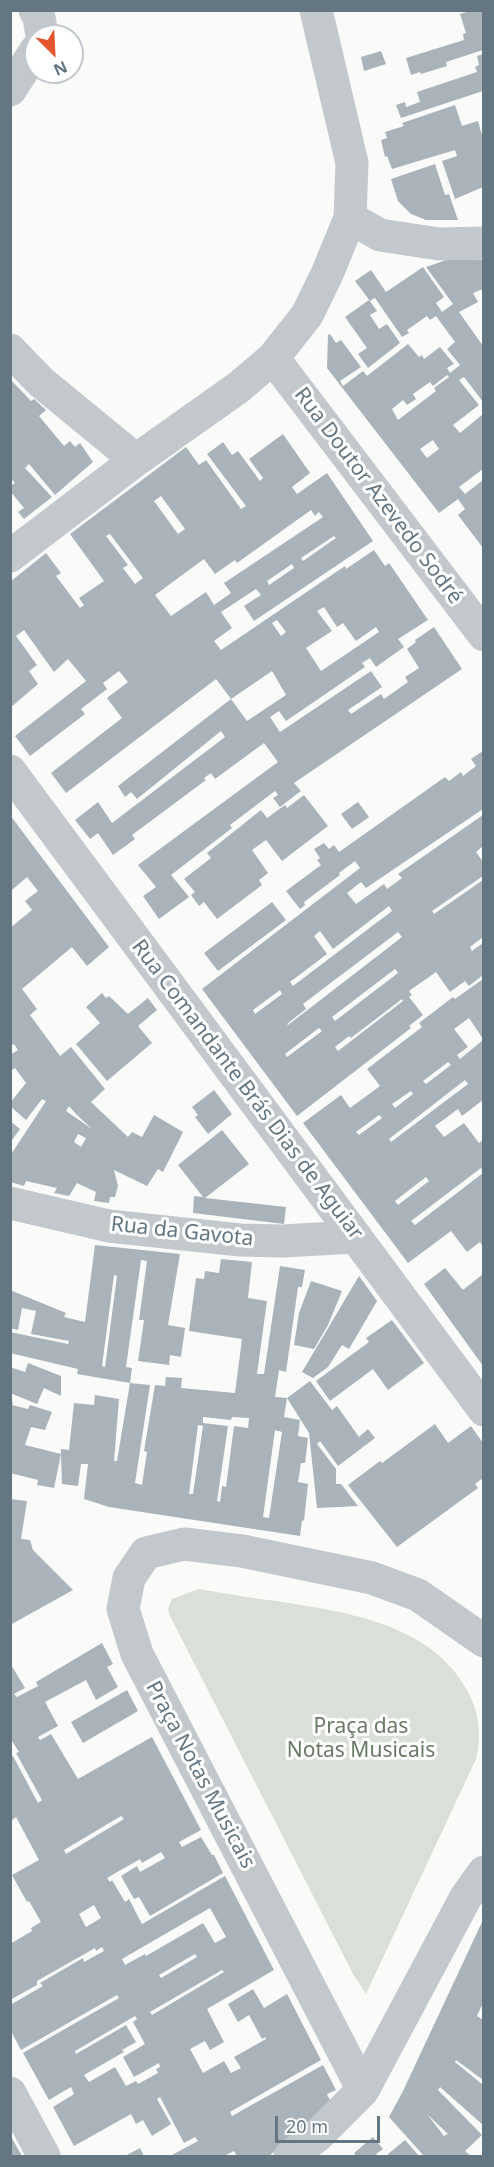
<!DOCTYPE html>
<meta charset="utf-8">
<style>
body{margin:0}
#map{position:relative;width:494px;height:2167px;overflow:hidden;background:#fafaf8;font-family:"Noto Sans",sans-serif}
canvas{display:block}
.frame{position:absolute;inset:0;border:12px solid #657683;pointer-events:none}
.north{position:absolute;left:24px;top:24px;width:60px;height:60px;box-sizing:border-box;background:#fff;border:2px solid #c1c8cd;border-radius:50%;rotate:156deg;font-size:16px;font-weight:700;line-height:24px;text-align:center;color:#657683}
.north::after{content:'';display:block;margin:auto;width:21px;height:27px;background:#e4572e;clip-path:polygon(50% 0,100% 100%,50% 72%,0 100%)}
.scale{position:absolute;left:275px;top:2116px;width:105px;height:27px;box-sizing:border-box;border:3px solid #657683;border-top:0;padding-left:8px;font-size:18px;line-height:21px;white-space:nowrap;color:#657683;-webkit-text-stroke:4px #fff;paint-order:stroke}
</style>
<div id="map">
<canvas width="494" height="2167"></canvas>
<div class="frame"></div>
<div class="north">N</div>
<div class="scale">20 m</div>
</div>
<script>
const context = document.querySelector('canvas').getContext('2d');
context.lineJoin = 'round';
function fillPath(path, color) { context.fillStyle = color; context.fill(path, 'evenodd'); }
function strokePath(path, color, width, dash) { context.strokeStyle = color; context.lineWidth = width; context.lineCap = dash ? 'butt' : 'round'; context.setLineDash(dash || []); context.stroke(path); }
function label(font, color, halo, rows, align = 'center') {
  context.font = font + ' "Noto Sans",sans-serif'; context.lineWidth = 6; context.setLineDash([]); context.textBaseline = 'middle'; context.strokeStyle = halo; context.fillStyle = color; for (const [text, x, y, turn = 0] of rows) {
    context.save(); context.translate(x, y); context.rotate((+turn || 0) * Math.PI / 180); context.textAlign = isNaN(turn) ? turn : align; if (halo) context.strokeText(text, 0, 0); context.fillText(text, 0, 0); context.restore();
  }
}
fillPath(new Path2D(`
 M199,1589C224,1593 250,1598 276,1601C345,1612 432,1623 468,1692C479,1713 482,1736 476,1759L366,1994L353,1974L170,1616L168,1608L172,1599Z`), '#dadfd7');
fillPath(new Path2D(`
 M473,10H483V50L446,62L447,66L421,74L420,72L411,75L406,58L464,40L463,34L466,33L460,14Z
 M381,51L386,64L364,71L361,57Z
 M483,54V91L401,118L396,105L405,102L406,107L420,102L417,92L477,72L475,67L479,65L477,56Z
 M455,105L462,126L478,121L482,135L483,134V187L455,199L442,161L457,156L455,150L392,169L387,156L385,157L381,140L387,138L385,132L404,126L402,123Z
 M435,164L445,195L449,194L458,220H426L411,214L398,201L391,179Z
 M452,258L483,260V289L473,293L478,302L459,312L483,346V402L464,377L459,380L479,405L453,425L460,433L483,414V469L459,487L465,494L483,480V548L458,515L465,509L458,499L439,513L327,368L328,335L330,334L336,343L341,340L361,367L340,381L343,386L363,371L367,376L408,344L419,357L422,355L424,359L440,347L454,364L447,368L450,373L460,365L447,349L455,342L436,316L430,320L427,316L407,330L409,333L402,337L375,298L370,301L355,281L371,270L386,292L423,267L444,297L436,303L442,312L453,304L426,267ZM447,375L449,377L434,388L436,391L398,420L392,409L403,400L407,405L416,399L413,394L430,382L433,386ZM433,440L439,449L427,458L420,449Z
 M369,300L377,311L370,315L379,329L387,324L400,343L368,368L358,354L367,348L345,317Z
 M10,379L31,401L34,399L46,410L39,416L64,446L70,441L75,447L80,443L93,462L55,495L29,464L25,468L52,497L24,519L18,512L24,508L10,491V486L15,483L10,477Z
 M283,434L310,473L292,487L297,494L327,473L373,541L254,621L244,606L261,595L256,589L221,612L232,628L214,641L221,650L345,566L346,569L374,550L385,566L389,563L428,620L398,639L404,647L376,667L370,658L362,663L365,667L286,721L279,711L270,717L280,732L371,671L382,687L348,710L351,714L381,694L384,699L408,682L405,677L419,668L407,649L416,642L415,640L434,627L462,669L294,783L301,791L280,807L273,798L278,795L275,791L230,825L232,828L171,875L189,897L159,919L143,896L156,887L138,865L278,762L264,743L215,779L211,773L204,778L206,780L132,835L135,839L113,855L98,833L90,839L75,820L98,802L112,823L225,737L221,731L137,799L131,792L125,797L118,786L231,699L247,721L286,695L272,671L231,699L216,679L66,793L51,773L122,718L107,698L128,682L119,671L103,683L107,689L81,709L85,714L30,756L15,736L86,681L68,659L54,672L24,630L16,636L37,665L29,671L38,684L10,708V582L46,553L61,573L56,576L80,608L84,605L79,598L104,581L70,534L186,447L199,465L206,460L241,509L246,506L207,454L223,442L232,455L238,451L260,481L263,478L249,459ZM161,496L185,529L178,534L154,501ZM311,510L315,516L319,512L323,517L224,583L231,593L214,605L206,592L171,616L155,595L204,559L215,574L235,560L237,563ZM110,534L143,578L135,584L123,568L128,565L106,536ZM334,536L336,538L303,561L301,558ZM292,564L294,568L269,585L267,581ZM324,607L337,627L343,623L356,641L376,627L379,632L321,671L306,648L332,631L317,611ZM277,620L286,632L281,636L272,623Z
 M483,751V809L366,888L361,882L347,893L356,904L384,884L387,889L402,878L398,874L483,815V846L476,852L483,862V876L432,911L434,914L483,880V937L470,947L472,951L483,943V975L469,986L465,981L450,992L436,972L409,991L412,995L409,997L423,1015L409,1026L411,1028L297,1116L202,989L360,868L355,861L339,873L340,875L304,902L305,905L300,909L286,891L321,865L317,860L320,858L314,849L324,843L329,849L334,845L339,852L445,777L449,781L461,772L463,776L476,766L471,759ZM389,906L392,911L293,986L290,982L327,954L314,936L320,931L333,949ZM398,932L402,937L288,1025L287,1024L306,1009L303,1004ZM395,969L398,973L335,1021L332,1017ZM280,990L282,994L255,1014L253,1010ZM402,999L403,1001L338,1051L335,1047L349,1036L351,1038ZM319,1028L322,1031L287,1057L285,1054Z
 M304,795L328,826L282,861L266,840L252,850L268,873L259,880L262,885L217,919L204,902L199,906L191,895L195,892L184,879L211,858L207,853L261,810L267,818L285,805L287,808Z
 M358,802L369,817L352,829L341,814Z
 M10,815L109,947L87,966L72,947L22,989L37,1009L30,1015L60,1056L71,1047L105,1089L91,1102L128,1137L132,1132L142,1137L154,1115L183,1132L163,1172L158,1169L147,1186L114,1170L118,1186L115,1197H110L109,1203L94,1201L96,1192L77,1183L69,1196L54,1193L57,1188L26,1181L24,1186L10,1182V1156L46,1101L42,1099L26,1120L10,1106V1103L26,1083L15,1068L10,1071V1055L18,1050L14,1044L10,1046V928L32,910L25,901L38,891L27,877L12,890L10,888ZM69,1106L76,1114L92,1129L66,1111ZM78,1134L86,1138L81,1147L74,1142Z
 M272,902L286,920L218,971L204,953Z
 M483,979V1039L469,1018L454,1029L468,1047L457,1055L460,1059L483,1040V1100L462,1116L458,1109L435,1126L444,1137L464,1123L479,1143L483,1140V1173L481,1168L411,1221L415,1225L483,1173V1247L480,1242L467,1252L451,1231L408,1263L303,1123L341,1095L350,1108L380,1086L367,1069L422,1027L419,1023L453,997L455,999ZM448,1062L451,1065L426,1084L423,1081ZM465,1080L468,1084L391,1142L389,1139ZM411,1091L413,1094L395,1108L392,1104ZM379,1115L382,1118L359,1135L356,1132ZM426,1177L429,1181L398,1205L395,1201Z
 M102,993L106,998L109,996L128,1014L148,998L157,1010L138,1026L152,1043L107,1081L76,1044L100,1023L86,1007Z
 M214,1090L232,1114L208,1134L195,1117L198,1115L192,1107Z
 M10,1121L20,1129L10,1143Z
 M222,1130L249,1164L205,1198L286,1207L284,1224L193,1213L194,1196L203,1197L178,1165Z
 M95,1245L180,1254L168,1325L185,1328L181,1357L170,1355L169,1365L138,1361L144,1320H139L147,1261L141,1260L126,1367L132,1368L130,1383L77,1374L78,1369L10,1353V1332L68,1344L69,1341L31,1334L36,1311L22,1308L18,1330L10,1328V1290L66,1313L64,1317L85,1322ZM114,1275L117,1276L105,1367L102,1366Z
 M221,1259L252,1262L248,1298L267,1301L257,1374H264L280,1266L305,1270L302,1287H298L286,1372L279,1370L275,1397L287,1398L310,1381L332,1410L337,1406L359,1437L368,1429L375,1438L338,1466L320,1441L317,1444L336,1469V1484H341L358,1506L317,1508L309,1433L287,1398L284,1417L300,1420L298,1436L308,1438L305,1463H301L298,1482L308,1484L304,1521L302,1520L300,1536L109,1507L84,1499L88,1464H81L78,1486L62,1484L61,1454L54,1488L37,1485L38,1480L10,1473V1401L13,1402L12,1405L28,1409L30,1405L52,1412L45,1430L31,1427L25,1445L61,1454V1449L69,1450L74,1403L94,1405L95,1395L119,1399L114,1461H117L130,1383L150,1385L135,1483L142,1485L147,1452L144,1451L155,1385L165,1386L166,1377L182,1378L181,1388L235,1393L242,1339L189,1331L196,1278L204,1279L205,1271L219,1273ZM203,1417L231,1420L232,1417L249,1418L248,1428L234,1426L226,1487L222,1486L220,1502L217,1501L228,1426L203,1423ZM198,1425L203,1426L193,1494H189ZM275,1430L282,1432L269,1518L263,1517Z
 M445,1268L463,1290L483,1274V1366L424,1284Z
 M359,1276L377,1301L349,1349L342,1345L328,1367L313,1378L302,1372Z
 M311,1281L342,1291L328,1325L314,1349L294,1345L299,1313Z
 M392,1320L424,1363L388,1390L373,1369L330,1401L316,1381L369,1342L366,1338Z
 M28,1363L61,1376V1396L44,1388L37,1404L10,1393V1367L25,1372Z
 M435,1424L448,1443L471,1426L483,1443V1478L475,1484L478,1488L397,1547L348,1485L380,1461L382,1463Z
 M10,1499L27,1501L21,1539L30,1540L33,1550L73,1590L10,1625Z
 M102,1643L113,1664L107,1667L118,1687L96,1700L86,1680L45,1702L58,1726L38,1737L40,1740L51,1734L78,1779L152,1737L201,1830L179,1842L182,1847L201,1837L212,1855H214L223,1873L150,1916L139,1897L134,1899L121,1876L137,1866L140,1872L165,1858L161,1852L142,1863L140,1859L107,1878L110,1882L112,1880L125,1902L129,1899L142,1924L225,1876L274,1970L207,2009L224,2042L210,2050L205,2041L190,2049L203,2073L224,2061L231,2073L241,2068L234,2057L266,2039L265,2037L262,2039L249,2015L238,2022L228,2004L253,1989L264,2008L287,1994L321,2060L230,2112L232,2116L323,2065L336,2090L327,2094L331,2103L269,2156H237L234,2151L226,2155L227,2156H170L198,2141L195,2137L184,2143L160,2097L157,2099L171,2124L152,2136L143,2120L136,2124L131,2114L74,2146L53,2107L74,2094L71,2087L49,2100L23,2053L119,1998L117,1995L21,2050L10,2029V2005L43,1986L40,1983L83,1958L84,1962L104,1951L102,1947L96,1951L95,1948L37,1981V1985L10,2000V1944L32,1931L31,1928L41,1922L29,1901L27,1902L12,1875L39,1860L16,1817L12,1820L10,1817V1757L13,1756L38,1803L42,1800L16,1753L19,1752L10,1738V1663L25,1688L14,1694L17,1697L38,1686L36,1682ZM121,1816L124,1819L66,1854L64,1850ZM94,1905L101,1918L86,1927L79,1914ZM210,1908L226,1937L215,1943L203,1923L146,1956L145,1954L125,1965L122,1959ZM195,1954L197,1957L161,1978L159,1975ZM222,1970L224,1972L152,2015L150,2012ZM135,2016L137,2019L133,2022L145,2044L123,2057L134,2077L159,2063L160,2067L156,2069L158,2073L138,2084L136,2081L126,2086L115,2067L89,2082L84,2075L124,2052L122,2050L136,2042L126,2025L76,2054L75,2051Z
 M127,1690L138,1711L83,1743L71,1722Z
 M483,1920V2003L477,2016L483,2020V2080L456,2060L455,2062L483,2085V2125L440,2087L438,2090L482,2135L465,2151L471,2156H424L389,2117L403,2091ZM427,2114L448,2134L444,2136Z
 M10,2135L22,2156H10Z
 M373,2137L383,2149L376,2154L378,2156H356L354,2153Z
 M405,2140L419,2156H389L388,2154Z
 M140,2148L144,2156H125Z`), '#aab3b9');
strokePath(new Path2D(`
 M35,10L39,17L42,36
 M10,90L36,50
 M350,218L380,235L439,244L484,243
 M10,350L41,382L136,460
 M273,358L484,635
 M10,556L136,460L239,387L273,358L307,315L327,274L350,218L352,163L316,10
 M10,771L484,1410
 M10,1203L109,1226L240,1240L282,1241L356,1237
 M363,2090L137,1654L123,1609L129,1578L146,1553L184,1544L242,1551L372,1578L418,1595L484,1641
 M10,2093L44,2156
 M290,2156L316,2137L363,2090L466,1897L484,1872`), '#c3c8cc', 33);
label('21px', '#657683', '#fff', [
 ["Rua Doutor Azevedo Sodré",378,496,53],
 ["Rua Comandante Brás Dias de Aguiar",247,1090,53],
 ["Rua da Gavota",182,1232,6],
 ["Praça Notas Musicais",200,1775,62]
]);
label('21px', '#687a64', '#fff', [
 ["Praça das",361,1727],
 ["Notas Musicais",361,1751]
]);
</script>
